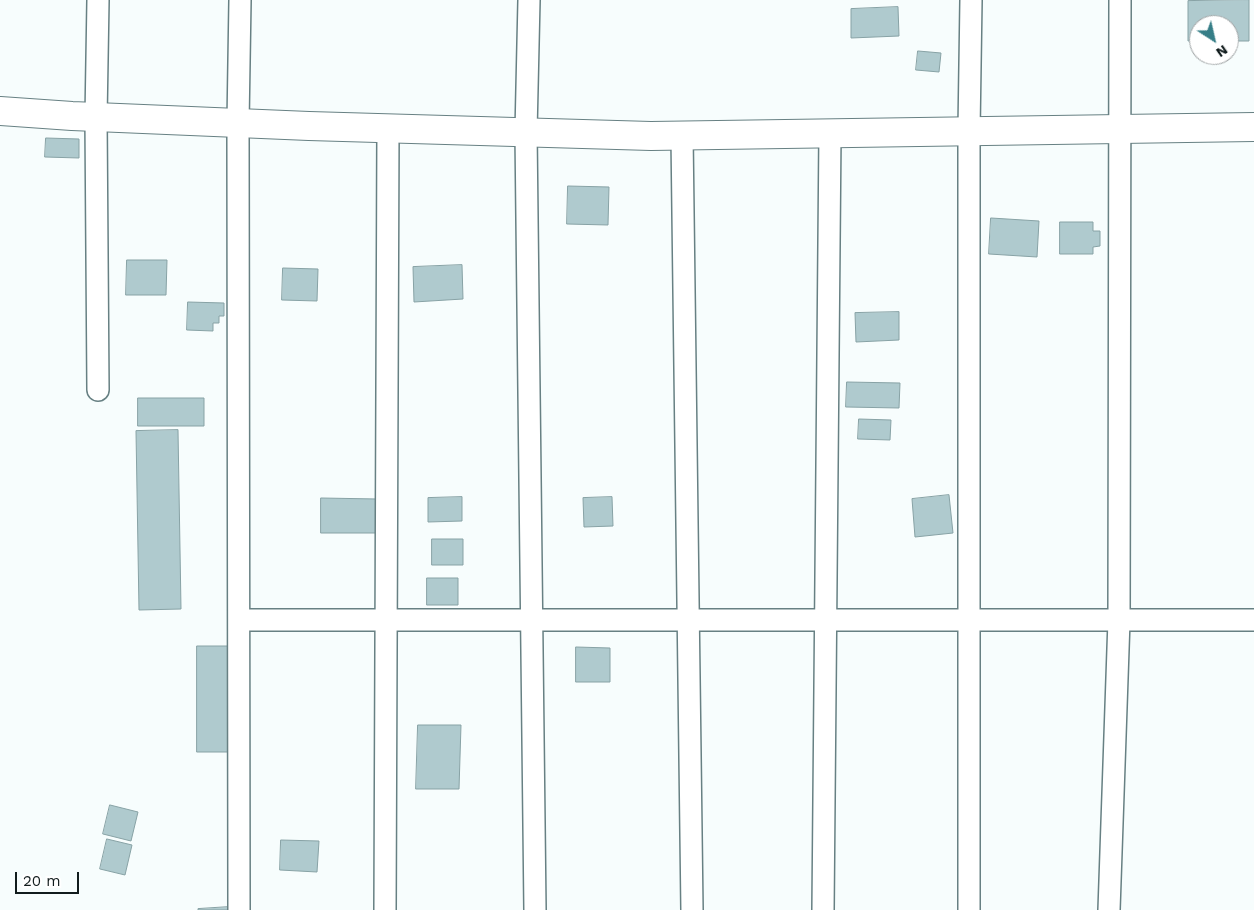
<!DOCTYPE html>
<style>
body{margin:0}
#map{position:relative;width:1254px;height:910px;overflow:hidden;background:#f7fdfd;font-family:"Work Sans",sans-serif}
canvas{display:block}
.north{position:absolute;left:1189px;top:15px;width:50px;height:50px;box-sizing:border-box;background:#fff;border:1px solid #a0a4a5;border-radius:50%;rotate:145deg;font-size:14px;font-weight:700;line-height:20px;text-align:center;color:#111c1d}
.north::after{content:'';display:block;margin:auto;width:18px;height:22px;background:#367e87;clip-path:polygon(50% 0,100% 100%,50% 72%,0 100%)}
.scale{position:absolute;left:15px;top:872px;width:64px;height:22px;box-sizing:border-box;border:2px solid #111c1d;border-top:0;padding-left:6px;font-size:15px;line-height:18px;white-space:nowrap;color:#111c1d;-webkit-text-stroke:4px #fff;paint-order:stroke}
</style>
<div id="map">
<canvas width="1254" height="910"></canvas>
<div class="north">N</div>
<div class="scale">20 m</div>
</div>
<script>
const context = document.querySelector('canvas').getContext('2d');
context.lineJoin = 'round';
function fillPath(path, color) { context.fillStyle = color; context.fill(path, 'evenodd'); }
function strokePath(path, color, width, dash) { context.strokeStyle = color; context.lineWidth = width; context.lineCap = dash ? 'butt' : 'round'; context.setLineDash(dash || []); context.stroke(path); }
const building = new Path2D(`
 M1249,0V41H1229V25H1199V41H1188V1Z
 M898,7L899,36L851,38V9Z
 M918,51L941,53L939,72L916,70Z
 M46,138L79,139V158L45,157Z
 M568,186L609,187L608,225L567,224Z
 M991,218L1039,221L1037,257L989,254Z
 M1060,222H1093V231H1100V246L1093,247V254H1060Z
 M127,260H167L166,295H126Z
 M462,265L463,299L414,302L413,267Z
 M283,268L318,269L317,301L282,300Z
 M188,302L224,303V316H219V323H213V331L187,330Z
 M899,312V340L856,342L855,313Z
 M847,382L900,383L899,408L846,407Z
 M138,398H204V426H138Z
 M859,419L891,420L890,440L858,439Z
 M178,430L181,609L139,610L136,431Z
 M949,495L953,533L915,537L912,499Z
 M462,497V521L428,522V498Z
 M612,497L613,526L584,527L583,498Z
 M321,498L378,499V533H321Z
 M432,539H463V565H432Z
 M427,578H458V605H427Z
 M197,646H232L231,752H197Z
 M576,647L610,648V682H576Z
 M418,725H461L459,789H416Z
 M110,805L138,812L131,841L103,834Z
 M107,839L132,845L125,875L100,869Z
 M281,840L319,841L317,872L280,870Z
 M229,907V910H198V909Z`);
fillPath(building, '#afcace');
strokePath(building, '#87a2a5', 1);
const street = new Path2D(`
 M98,0L96,118L98,390
 M529,0L526,132L535,910
 M682,135L692,910
 M239,620H1254
 M239,910L238,123L240,0
 M385,910L388,128
 M823,910L830,132
 M969,910V130L971,0
 M1109,910L1119,620L1120,0`);
const secondary = new Path2D(`
 M0,111L72,116L309,126L651,136L1254,127`);
strokePath(street, '#678083', 24);
strokePath(secondary, '#678083', 30);
strokePath(street, '#fff', 21);
strokePath(secondary, '#fff', 28);
</script>
